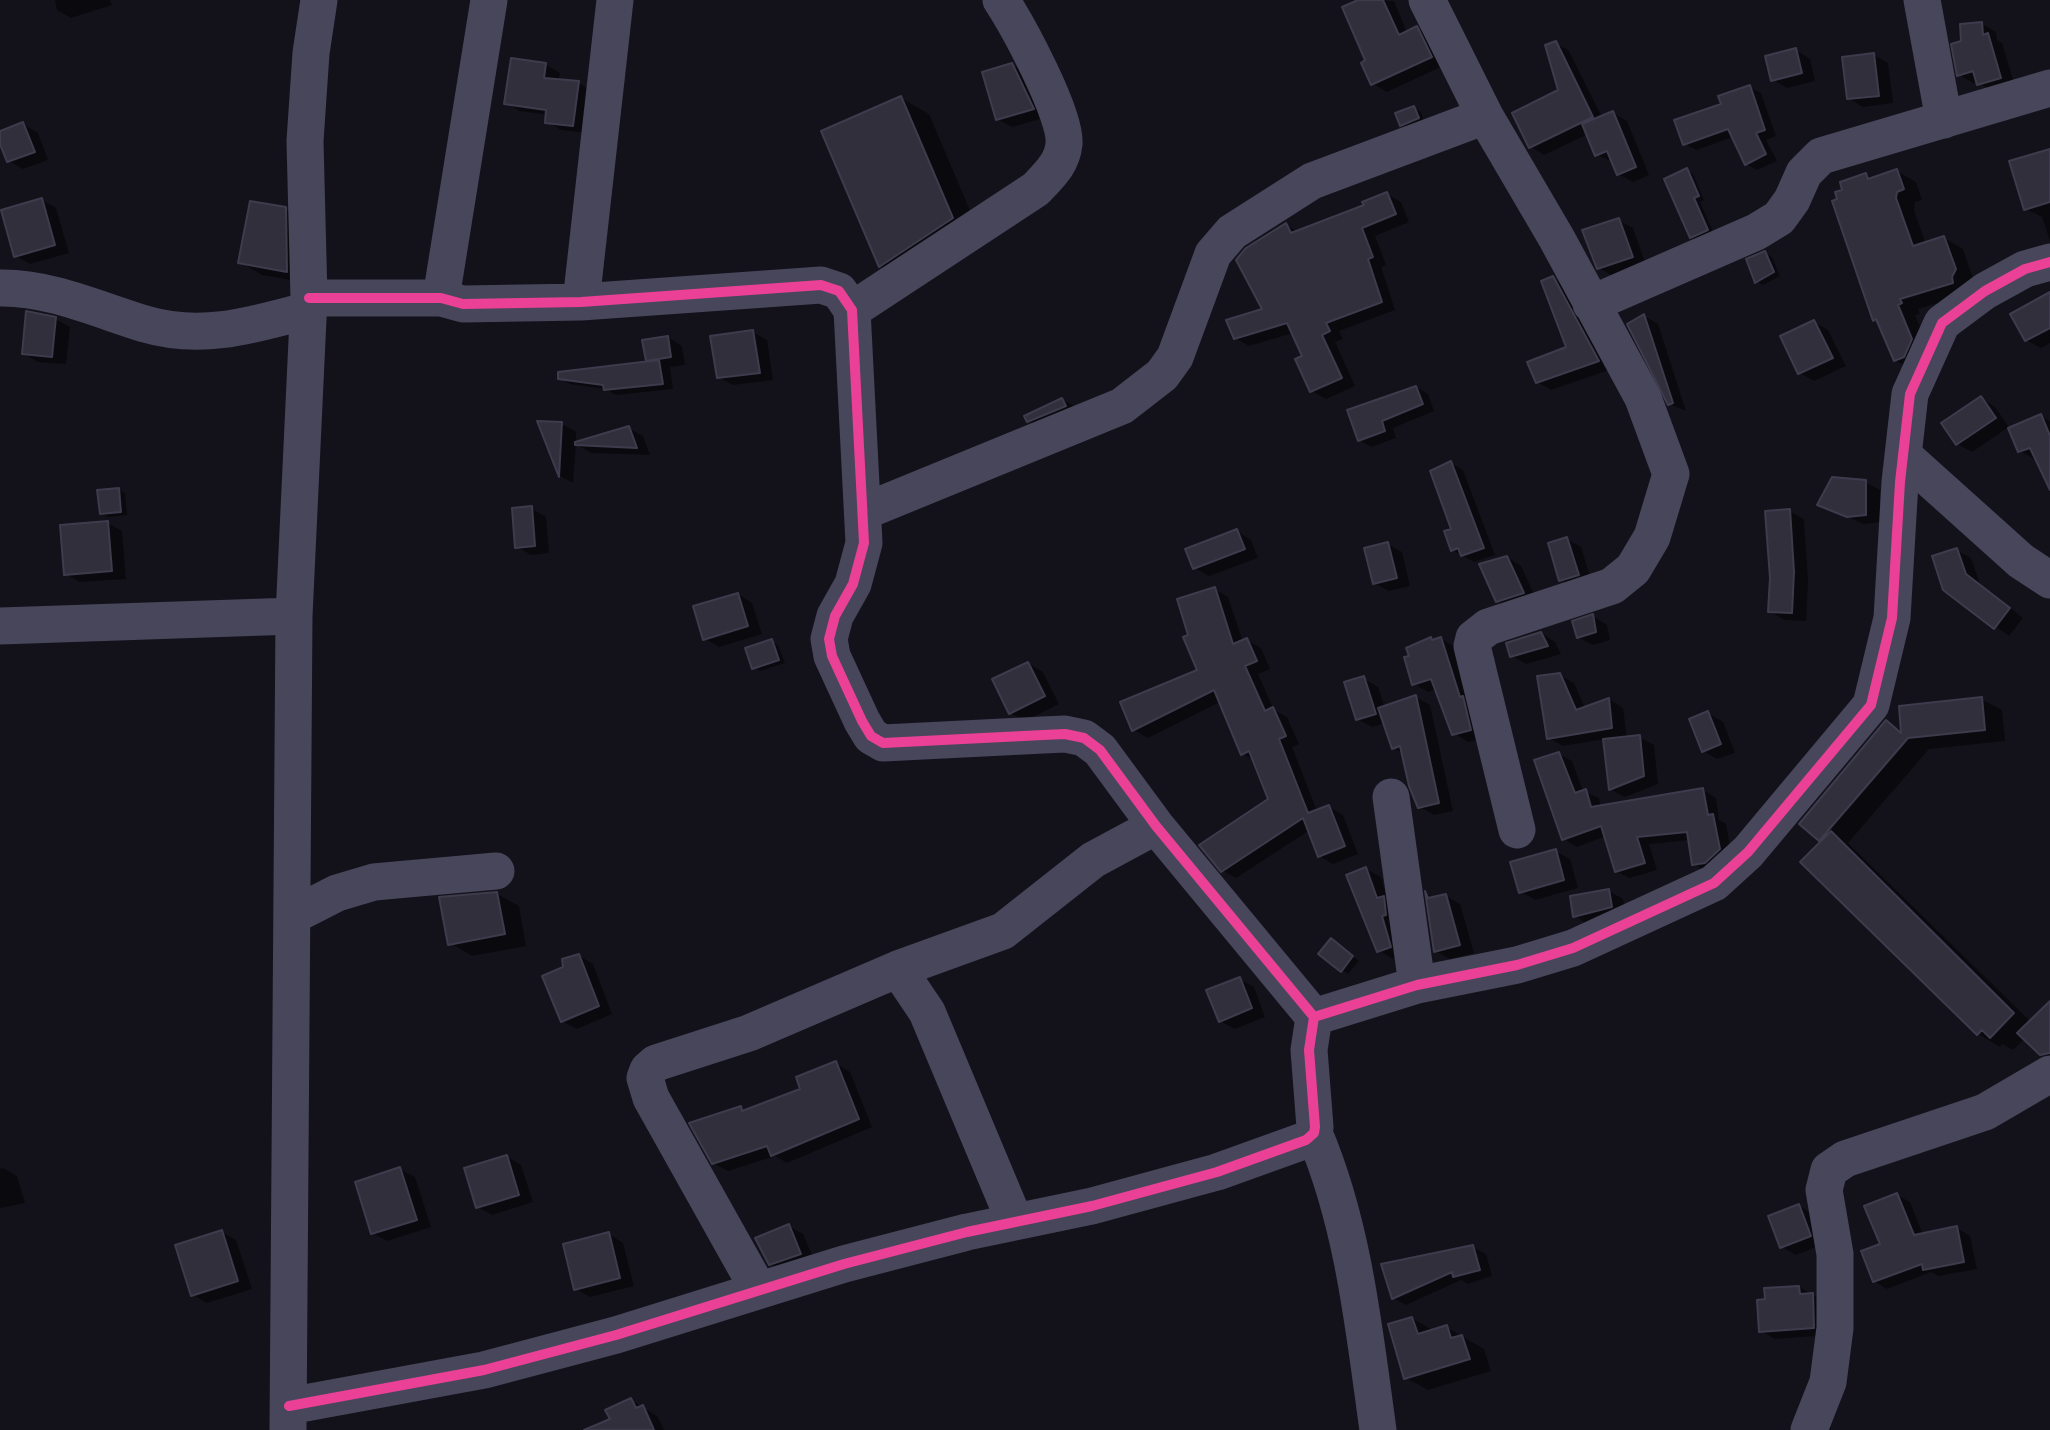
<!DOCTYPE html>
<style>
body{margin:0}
canvas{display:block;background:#13111a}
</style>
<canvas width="2050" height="1430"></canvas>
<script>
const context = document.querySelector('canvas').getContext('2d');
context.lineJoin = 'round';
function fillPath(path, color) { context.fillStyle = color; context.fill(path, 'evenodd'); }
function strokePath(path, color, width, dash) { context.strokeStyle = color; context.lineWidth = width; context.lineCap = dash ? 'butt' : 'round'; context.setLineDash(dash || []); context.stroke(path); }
fillPath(new Path2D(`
 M55,0H110L112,5L71,18L57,10Z
 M1363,0L1394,1L1407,33L1417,28L1431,37L1445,65L1387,92L1373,84Z
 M1982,24L1996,32L1997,40L2002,43L2015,86L1993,92L1978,82L1973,83L1959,75L1963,42Z
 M1556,43L1569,51L1602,117L1613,113L1627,121L1649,175L1633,182L1618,174L1614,162L1596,155L1588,134L1544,155L1531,147L1560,91Z
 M1796,50L1810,59L1815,81L1787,88L1773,80Z
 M1874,55L1888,63L1893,103L1863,107L1848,98Z
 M545,64L560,73L558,81L578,83L593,91L588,133L561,130L547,122L548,115L520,111L506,103Z
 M1012,65L1027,73L1047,117L1012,127L997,119Z
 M1749,87L1761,93L1776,136L1766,140L1777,161L1757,170L1746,164L1733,137L1696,150L1684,143L1723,105Z
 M901,98L929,114L980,234L908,282L881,266Z
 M1414,108L1421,112L1424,122L1408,128L1401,124Z
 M23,124L38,133L48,160L23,169L9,161L0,139V133Z
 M2050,153V241L2042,217L2026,209Z
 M1687,170L1693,174L1704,200L1700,202L1714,234L1698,241L1691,237Z
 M1897,171L1916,182L1922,200L1915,202L1914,210L1926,244L1944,238L1963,249L1974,281L1971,293L1918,309L1920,314L1915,315L1930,350L1914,371L1895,360L1880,322L1874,319L1844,191L1866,174L1874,179Z
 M1387,194L1401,202L1409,222L1375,236L1386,265L1381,267L1395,310L1339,331L1343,339L1335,342L1355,386L1326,399L1312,391L1304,357L1293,333L1249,346L1235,338L1265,311L1286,225L1298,232L1366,206Z
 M42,200L56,208L69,253L30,264L16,256Z
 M285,209L307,222L308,283L262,275L240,262Z
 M1618,220L1633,228L1646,265L1613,276L1599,268Z
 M1765,253L1772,257L1780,276L1763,285L1756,281Z
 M1553,278L1567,286L1612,369L1551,390L1537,382L1568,348Z
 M2050,308V343L2041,348L2026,340Z
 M1644,316L1658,324L1686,411L1669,404Z
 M55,319L70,327L66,364L38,362L23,353Z
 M1814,322L1828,330L1846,366L1814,381L1800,373Z
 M753,332L767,340L773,380L733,385L718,377Z
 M668,337L682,346L685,365L670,367L673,389L616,395L605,389L570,384L559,378L652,363L647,360Z
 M1416,387L1428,394L1434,411L1393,428L1396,438L1371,447L1359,440Z
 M1981,398L1995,407L2009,427L1972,452L1957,444Z
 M1062,399L1077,408L1043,429L1028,421Z
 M2041,416L2050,421V461L2041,457L2034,459L2020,451Z
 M539,423L562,424L576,432V443L628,428L643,436L650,455L591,453L576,444L573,483L560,476Z
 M1451,463L1463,470L1495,555L1474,562L1452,550Z
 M1865,482L1880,490V522L1863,524L1820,504Z
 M118,489L125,493L127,515L108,517L101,513Z
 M531,508L546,517L549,553L531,555L517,547Z
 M1789,511L1804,519L1808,581L1806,621L1784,620L1770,611Z
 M108,523L122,531L126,579L80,582L66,574Z
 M1237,531L1251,540L1258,558L1209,576L1195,568Z
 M1567,539L1581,547L1592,583L1575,588L1561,580Z
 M1387,544L1402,552L1410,586L1389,591L1374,583Z
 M1957,550L1971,558L1980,584L2023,618L2009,636L1944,589Z
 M1507,557L1521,566L1537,601L1512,609L1497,601Z
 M1214,589L1228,597L1243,642L1247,640L1261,648L1270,669L1258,674L1274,710L1287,717L1299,744L1292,747L1317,811L1329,807L1343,815L1358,854L1333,864L1319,856L1310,830L1236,878L1222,870L1271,800L1255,761L1243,754L1220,702L1148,738L1134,730L1199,671L1190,636Z
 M738,594L752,603L762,634L719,647L704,638Z
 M1593,616L1607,625L1610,640L1593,645L1578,637Z
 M1541,633L1555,642L1561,654L1526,664L1512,656Z
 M1440,638L1455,647L1484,738L1468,742L1454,733L1437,689L1428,692L1413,683Z
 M772,641L778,645L785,663L760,671L754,667Z
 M1028,663L1043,672L1059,704L1025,721L1010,713Z
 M1559,675L1574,683L1585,708L1609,699L1623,708L1627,738L1639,737L1654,745L1658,784L1625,797L1610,789L1605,739L1563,746L1549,738Z
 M1363,678L1378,687L1385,708L1416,697L1430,705L1453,811L1434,815L1420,807L1414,799L1404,754L1394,748L1385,723L1372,727L1357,719Z
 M1981,699L2002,710L2005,741L1929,749L1848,843L2031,1022L2050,1003V1059L2025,1038L2013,1050L2002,1044L2000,1047L1978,1034L1820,840L1886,722L1903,732Z
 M1708,713L1723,722L1735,753L1717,759L1703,751Z
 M1559,754L1572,761L1583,791L1599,798L1601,807L1703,790L1716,798L1719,820L1726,824L1732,857L1707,872L1694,864L1690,840L1649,844L1657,870L1629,878L1616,871L1606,836L1577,847L1564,839Z
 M1555,851L1570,859L1578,888L1535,900L1520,891Z
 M1366,869L1381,877L1404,955L1393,959L1379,951Z
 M1609,891L1623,899L1626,915L1589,925L1575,916Z
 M497,894L519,906L526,946L472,956L450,943Z
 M1427,894L1435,898L1446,896L1460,904L1474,953L1450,959L1435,951Z
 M1338,944L1359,961L1348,974L1342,970Z
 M578,955L593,964L612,1014L577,1029L562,1021L565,968Z
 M1239,979L1254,987L1265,1017L1235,1029L1220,1021Z
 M836,1063L850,1072L872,1127L787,1163L775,1156L728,1171L713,1163L741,1108L746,1111L802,1090Z
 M507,1157L521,1165L533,1202L492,1215L478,1207Z
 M3,1168L17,1176L25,1203L0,1208V1169Z
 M400,1169L415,1177L431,1227L387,1241L373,1233Z
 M1897,1195L1910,1202L1923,1235L1957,1228L1970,1236L1977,1269L1938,1276L1931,1272L1887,1289L1874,1281Z
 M1799,1206L1813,1214L1824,1244L1796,1255L1782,1247Z
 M788,1226L803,1234L815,1262L785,1273L770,1264Z
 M222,1232L236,1240L252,1289L207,1303L193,1295Z
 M609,1234L623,1243L634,1286L590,1297L576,1289Z
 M1473,1247L1486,1254L1492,1276L1468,1284L1461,1280L1406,1305L1393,1298Z
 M1799,1287L1827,1303L1828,1335L1775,1339L1761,1331Z
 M1412,1318L1434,1331L1446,1327L1484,1349L1491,1371L1428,1390L1406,1378Z
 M631,1400L657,1416L664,1430H595L613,1422Z`), '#0007');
const building = new Path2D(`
 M1358,0H1383L1399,35L1417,26L1432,57L1371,85L1361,63L1365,60L1342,7Z
 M1982,22L1983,35L1988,33L2001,78L1977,85L1973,71L1957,76L1951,44L1961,41L1960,24Z
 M1556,41L1593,117L1529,148L1512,113L1558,90L1545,45Z
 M1796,48L1802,73L1771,81L1765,56Z
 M1874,53L1879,96L1847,99L1842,57Z
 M511,58L546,63L544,78L579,81L573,126L545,123L546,110L504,104Z
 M1012,63L1034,109L996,120L982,72Z
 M1750,85L1765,130L1756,133L1766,154L1745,165L1728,129L1683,145L1674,120L1721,104L1718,96Z
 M901,96L953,218L879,267L821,131Z
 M1414,106L1419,118L1400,126L1395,113Z
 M1613,111L1636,167L1617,175L1607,151L1595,156L1582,124Z
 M23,122L35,152L7,162L0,144V131Z
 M2050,149V202L2024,210L2009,161Z
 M1687,168L1699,196L1694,198L1708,230L1690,238L1664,179Z
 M1897,169L1904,189L1897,192L1896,198L1913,246L1944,236L1956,269L1952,277L1953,283L1900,299L1902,303L1898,305L1912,339L1904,357L1894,361L1876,319L1873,321L1832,201L1837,199L1835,192L1842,190L1840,182L1866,173L1868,179Z
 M1387,192L1396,214L1362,228L1373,257L1368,259L1382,302L1326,323L1330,331L1322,335L1342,378L1310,392L1295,359L1302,356L1287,323L1234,339L1226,320L1262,309L1236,260L1246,248L1286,223L1291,233L1364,205L1362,202Z
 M42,198L55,245L14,257L1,210Z
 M250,201L286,207L287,272L238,263Z
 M1619,218L1633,257L1597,269L1582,230Z
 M1765,251L1774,272L1755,283L1746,259Z
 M1553,276L1599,361L1536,383L1527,362L1566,347L1541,281Z
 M2050,292V328L2025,341L2010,314Z
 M26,311L56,317L52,357L22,354Z
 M1644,314L1673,403L1668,405L1627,324Z
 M1814,320L1833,358L1798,374L1780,336Z
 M753,330L760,373L717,378L710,336Z
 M668,336L671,357L646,361L642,340Z
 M659,360L663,384L604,390L603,385L558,379V372Z
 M1416,386L1423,404L1382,421L1385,431L1358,441L1347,410Z
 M1981,396L1996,418L1956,445L1941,423Z
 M1062,398L1066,406L1027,422L1024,416Z
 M2041,414L2050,436V490L2030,448L2018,452L2008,428Z
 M537,421L562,422L559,477Z
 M629,426L637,448L575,445V442Z
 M1451,461L1484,548L1461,556L1458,548L1451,551L1444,531L1451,529L1430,471Z
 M1832,477L1866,480V515L1847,517L1817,505Z
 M119,488L121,512L100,514L97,490Z
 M532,506L535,546L515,548L512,508Z
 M1790,509L1794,572L1792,613L1768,612L1770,578L1765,511Z
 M108,521L112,571L64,575L60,525Z
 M1237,529L1245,549L1193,569L1185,549Z
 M1567,537L1579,575L1559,581L1548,543Z
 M1388,542L1397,578L1373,584L1364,548Z
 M1957,548L1966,574L2010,608L1994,629L1943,590L1932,556Z
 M1507,556L1524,593L1496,602L1479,564Z
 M1215,587L1233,644L1247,638L1257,661L1245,666L1265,711L1273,707L1286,736L1279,739L1308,813L1329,805L1345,846L1318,857L1303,818L1221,872L1199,845L1268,799L1249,751L1241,755L1214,690L1132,731L1120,702L1197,670L1183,637L1188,635L1177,599Z
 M738,593L748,626L703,640L693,606Z
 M1593,614L1596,632L1577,638L1572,621Z
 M1541,632L1548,646L1510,657L1506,643Z
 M1431,637L1432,640L1441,637L1460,697L1463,696L1471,730L1452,735L1431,679L1412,685L1404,657L1409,656L1406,648Z
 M772,639L779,660L752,669L745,648Z
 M1028,662L1045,696L1009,714L992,679Z
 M1560,673L1576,710L1609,698L1612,728L1547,739L1537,676Z
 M1364,676L1376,714L1356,720L1344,682Z
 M1416,695L1439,803L1418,808L1409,786L1400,746L1392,749L1378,708Z
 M1982,697L1985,730L1908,738L1819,841L1799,824L1886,720L1901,733L1899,706Z
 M1708,711L1721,744L1702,752L1689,719Z
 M1640,735L1644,776L1609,790L1603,739Z
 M1559,752L1575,793L1586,789L1591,807L1703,788L1708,815L1713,814L1720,849L1705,863L1692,865L1687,832L1637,837L1645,863L1615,872L1601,826L1562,840L1534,760Z
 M1831,831L2014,1013L1990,1038L1982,1030L1977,1035L1800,862Z
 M1556,849L1564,880L1519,893L1510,862Z
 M1366,867L1377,898L1384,896L1386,915L1382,916L1391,947L1377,952L1346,875Z
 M1609,889L1612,907L1573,917L1570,896Z
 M1425,891L1428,898L1446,894L1460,945L1434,952Z
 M497,892L505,934L448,945L439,897Z
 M1331,938L1353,956L1341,972L1318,954Z
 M579,954L599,1006L561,1022L542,976L563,967L562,959Z
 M1240,977L1252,1008L1219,1022L1206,990Z
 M2050,1001V1053L2040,1055L2017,1033Z
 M836,1061L859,1119L771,1156L767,1146L712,1164L689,1123L741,1106L742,1111L800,1089L796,1077Z
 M507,1155L519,1195L476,1208L464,1168Z
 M400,1167L417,1220L371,1234L355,1182Z
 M1897,1193L1914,1235L1957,1226L1964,1262L1923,1270L1922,1264L1873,1282L1861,1251L1880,1244L1864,1206Z
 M1799,1204L1811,1236L1780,1248L1768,1216Z
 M789,1224L801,1254L769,1265L755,1238Z
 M222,1230L238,1281L191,1296L175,1245Z
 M609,1232L620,1278L574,1290L563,1244Z
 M1473,1245L1480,1270L1453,1277L1452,1272L1392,1299L1381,1264Z
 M1799,1286L1800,1294L1813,1293L1814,1328L1759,1332L1757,1300L1765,1299L1764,1288Z
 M1412,1317L1418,1334L1447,1325L1451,1338L1462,1335L1470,1359L1404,1379L1388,1324Z
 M631,1398L636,1408L643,1405L654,1430H584L610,1419L605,1410Z`);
fillPath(building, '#312f3c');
strokePath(building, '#3e3b4d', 2);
strokePath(new Path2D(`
 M1427,0L1485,116L1557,239L1643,398L1671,474L1652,537L1633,569L1612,586L1488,627L1474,638L1472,646L1517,830
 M1922,0L1944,120
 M0,288C49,287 99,310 145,324C203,341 253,325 309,310
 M309,298H441L463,304L581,302L821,285L839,291L852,310L864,543L853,584L835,616L829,639L832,656L862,721L871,736L883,743L1043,735L1065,734L1084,738L1100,750L1156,826L1314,1017
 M441,298L489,0
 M581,302L615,0
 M1591,304L1756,232L1779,218L1792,200L1804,173L1821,156L2050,88
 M852,310L1036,189C1049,175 1062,164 1064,144C1067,116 1018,26 1001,0
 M1903,455L2021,561L2050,580
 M863,512L1122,406L1162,375L1175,357L1213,254L1232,232L1312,181L1485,116
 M0,626L294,616
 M1391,797L1417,985
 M292,916L337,893L374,882L496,871
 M898,969L927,1012L1015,1222
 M1314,1133C1354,1227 1364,1330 1378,1430
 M758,1289L651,1098L645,1078L648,1070L656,1063L749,1033L898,969L1003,931L1093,860L1156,826
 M289,1406L484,1370L616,1335L844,1264L967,1232L1092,1206L1217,1172L1306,1140L1314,1133L1315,1127L1309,1050L1314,1017L1417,985L1517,965L1573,948L1714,883L1748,852L1871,705L1892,618L1900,482L1910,394L1942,323L1985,291L2025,269L2050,262
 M288,1429L294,616L309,298L305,141L311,53L319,0
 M1809,1430L1828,1382L1835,1328V1254L1824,1190L1829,1170L1845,1159L1985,1112L2050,1074`), '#47465b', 37);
strokePath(new Path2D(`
 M309,298H441L463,304L581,302L821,285L839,291L852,310L864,543L853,584L835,616L829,639L832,656L862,721L871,736L883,743L1043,735L1065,734L1084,738L1100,750L1156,826L1314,1017
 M289,1406L484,1370L616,1335L844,1264L967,1232L1092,1206L1217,1172L1306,1140L1314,1133L1315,1127L1309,1050L1314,1017L1417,985L1517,965L1573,948L1714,883L1748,852L1871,705L1892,618L1900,482L1910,394L1942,323L1985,291L2025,269L2050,262`), '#ea4096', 10);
</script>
